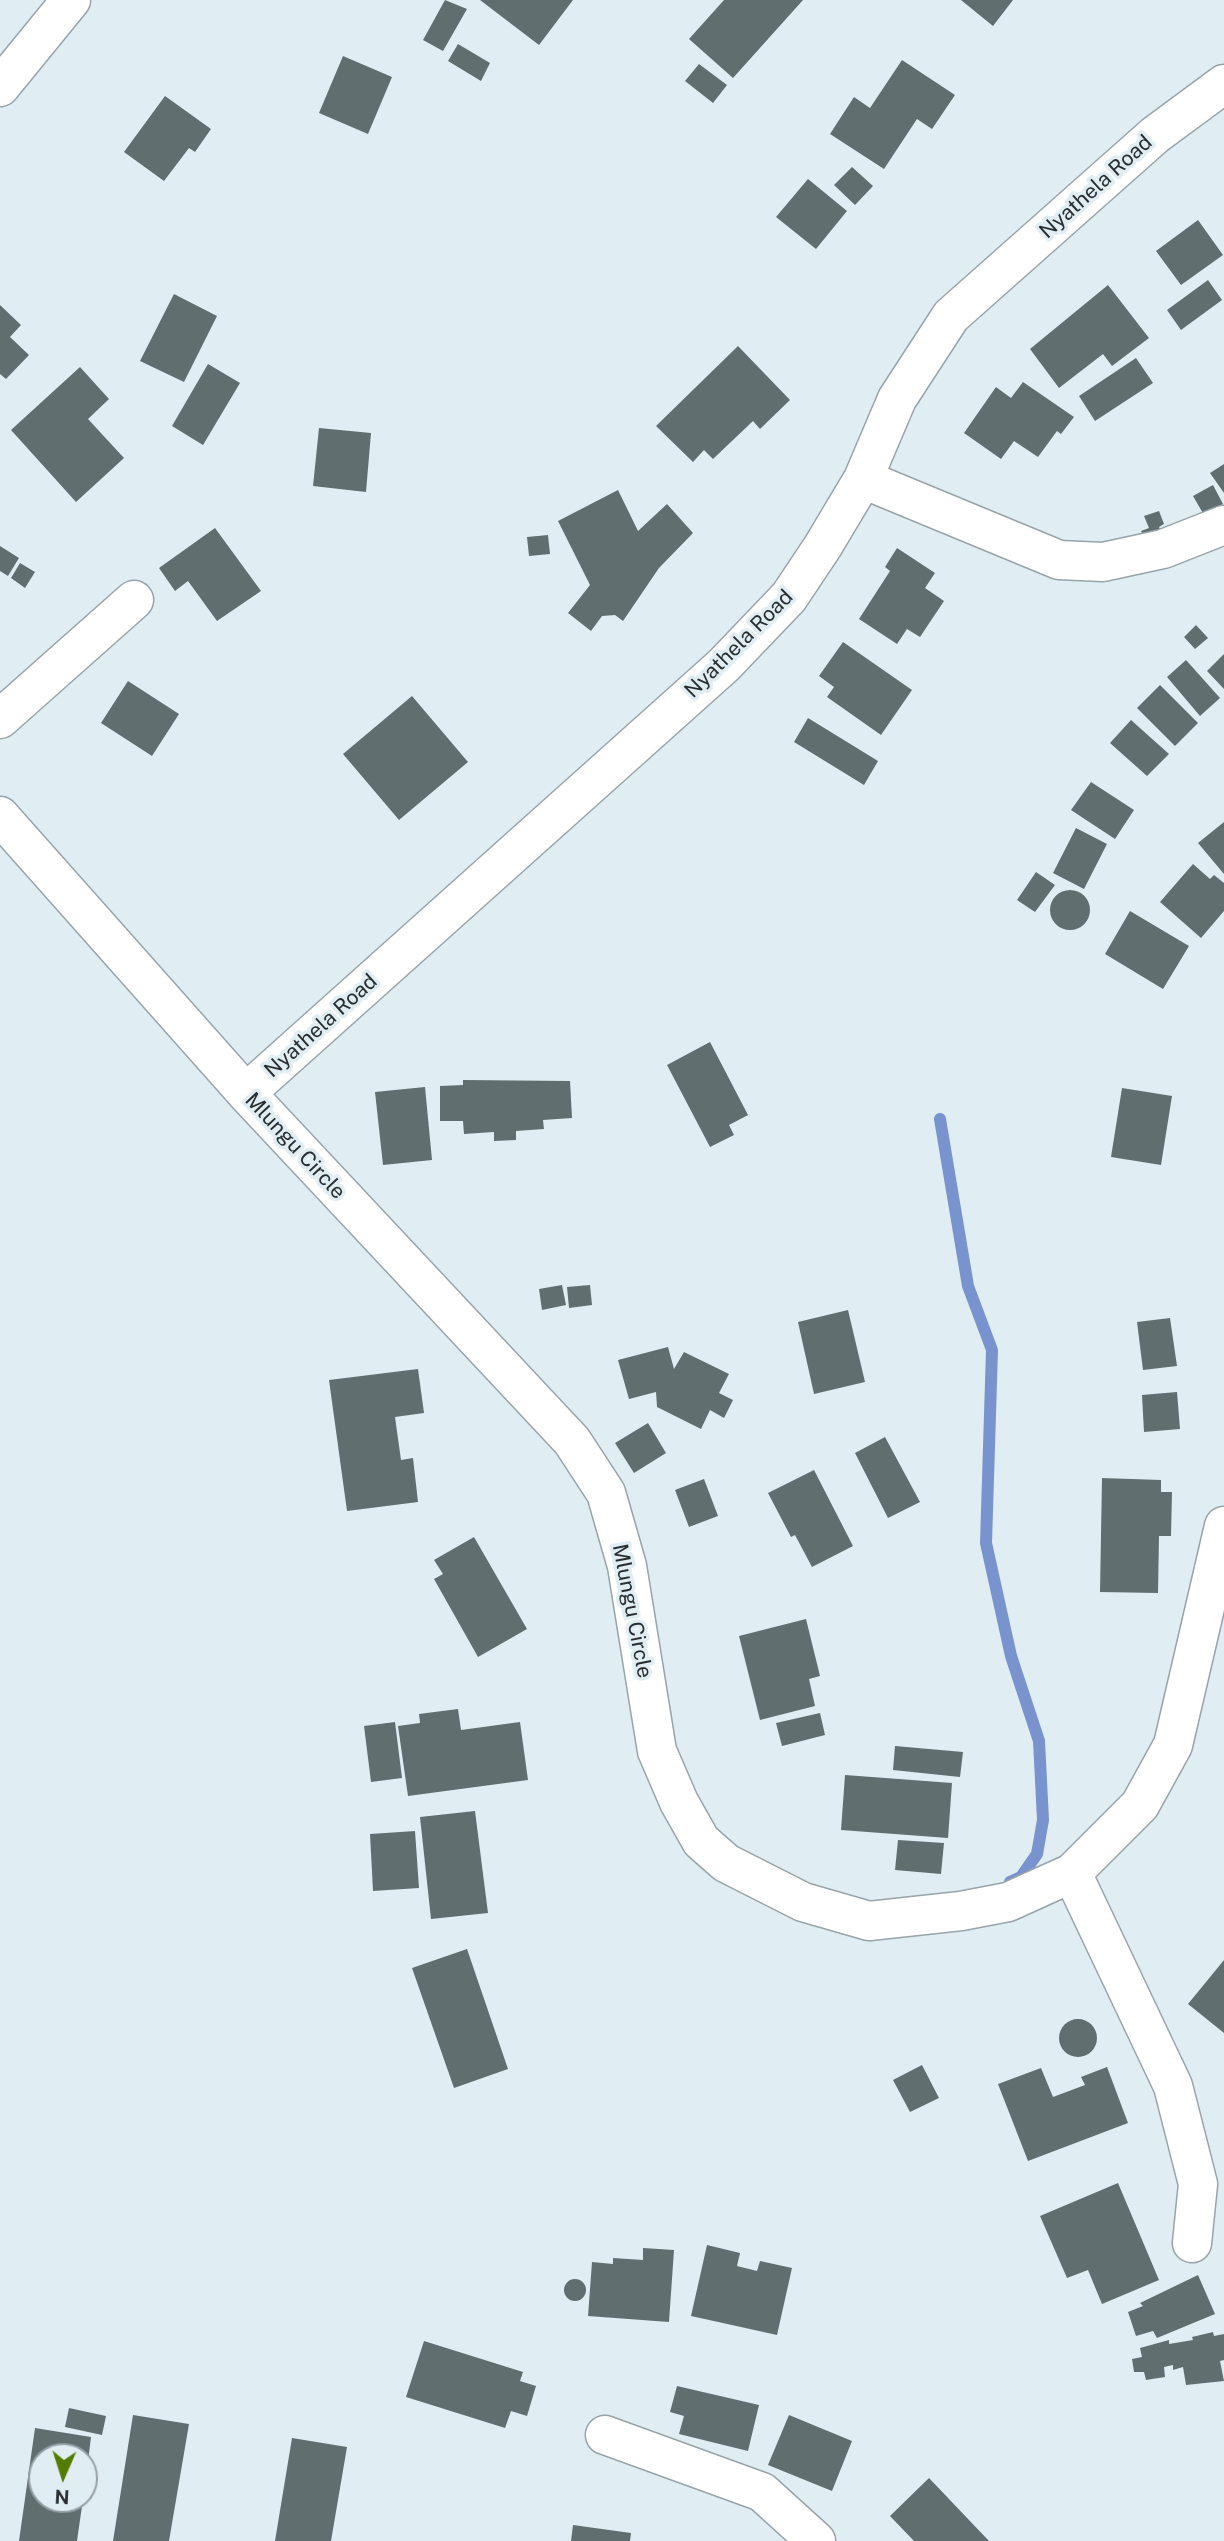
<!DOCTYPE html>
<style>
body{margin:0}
#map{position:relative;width:1224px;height:2541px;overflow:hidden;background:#e0edf3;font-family:"Public Sans",sans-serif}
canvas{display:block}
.north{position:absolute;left:28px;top:2443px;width:70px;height:70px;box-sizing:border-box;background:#e0edf3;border:2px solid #96a0a5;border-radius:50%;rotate:183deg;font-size:19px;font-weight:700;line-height:28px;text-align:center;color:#282d2f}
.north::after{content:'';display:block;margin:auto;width:24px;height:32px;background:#527d00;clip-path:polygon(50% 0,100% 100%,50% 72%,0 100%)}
</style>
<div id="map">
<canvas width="1224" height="2541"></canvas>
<div class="north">N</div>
</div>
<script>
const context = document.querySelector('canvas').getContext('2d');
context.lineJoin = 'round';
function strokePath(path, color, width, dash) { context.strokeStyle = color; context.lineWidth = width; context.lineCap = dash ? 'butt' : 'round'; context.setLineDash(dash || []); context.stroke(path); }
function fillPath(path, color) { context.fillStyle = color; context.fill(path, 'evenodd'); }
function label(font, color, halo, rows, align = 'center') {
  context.font = font + ' "Public Sans",sans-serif'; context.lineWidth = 7; context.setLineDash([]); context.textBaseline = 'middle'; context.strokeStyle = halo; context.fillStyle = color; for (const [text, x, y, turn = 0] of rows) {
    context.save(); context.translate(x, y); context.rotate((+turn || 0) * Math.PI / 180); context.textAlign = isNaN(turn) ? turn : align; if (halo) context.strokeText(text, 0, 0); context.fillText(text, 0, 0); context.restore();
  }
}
strokePath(new Path2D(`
 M940,1119L968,1286L992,1350L986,1543L1011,1656L1039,1741L1043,1820L1037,1854L1021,1877L1010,1882`), '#7993cf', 12);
fillPath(new Path2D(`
 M445,0L467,9L443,51L423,40Z
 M480,0H573L539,45Z
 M724,0H803L733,78L689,39Z
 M961,0H1013L993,26Z
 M458,44L490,63L481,81L448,61Z
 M343,56L392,77L368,134L319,113Z
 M902,60L955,95L932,129L917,119L884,169L830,134L854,97L870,108Z
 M699,64L727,85L713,103L685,81Z
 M165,96L211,129L195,152L189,148L164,181L124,152Z
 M852,167L873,186L855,205L834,185Z
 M808,179L847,211L816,249L776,217Z
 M1198,220L1223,255L1181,285L1156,251Z
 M1208,280L1222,300L1181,330L1167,310Z
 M1108,285L1149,338L1112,366L1103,354L1059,388L1030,349Z
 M174,294L217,316L184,382L140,361Z
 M0,305L21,325L10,337L29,355L6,379L0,374Z
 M738,346L790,400L760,429L753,421L713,459L704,450L693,462L656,426Z
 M1136,358L1153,383L1095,421L1079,396Z
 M208,364L240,383L203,445L172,426Z
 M80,367L109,399L88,419L124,458L76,502L11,430Z
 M1023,382L1074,417L1061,434L1057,431L1038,457L1014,441L1001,459L964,433L996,387L1011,398Z
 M319,428L371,433L366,492L313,486Z
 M1224,464V493L1210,473Z
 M1213,485L1223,504L1204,515L1193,496Z
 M618,490L638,531L667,504L693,533L659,568L623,621L615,615L602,616L591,631L568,613L590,585L558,521Z
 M1159,511L1164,524L1159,527L1166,543L1149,549L1141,531L1149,528L1144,516Z
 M215,528L261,591L217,621L188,581L175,591L159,568Z
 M548,535L550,554L529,556L527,537Z
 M0,546L19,558L8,576L0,571Z
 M897,548L935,573L925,588L944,601L920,637L907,629L897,644L859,619L890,571L885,567Z
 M20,563L35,572L25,588L11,578Z
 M1196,625L1208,638L1195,649L1184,637Z
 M843,642L912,690L881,735L827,697L834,687L819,676Z
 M1224,654V689L1207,671Z
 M1186,660L1220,698L1200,716L1167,677Z
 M128,681L179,714L152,756L101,723Z
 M1160,685L1198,723L1175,746L1137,708Z
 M412,696L468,762L399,820L343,754Z
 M808,718L878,761L864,785L794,742Z
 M1131,720L1169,754L1147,776L1110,743Z
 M1091,782L1134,810L1115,839L1071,810Z
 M1224,822V874L1198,843Z
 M1076,828L1107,844L1084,889L1053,873Z
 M1193,864L1210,879L1214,875L1224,883V911L1201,938L1160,902Z
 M1036,872L1055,885L1035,912L1017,900Z
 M1050 910a20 20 0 1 1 40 0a20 20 0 1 1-40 0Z
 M1130,911L1189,946L1163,989L1105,954Z
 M710,1042L748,1115L729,1125L734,1135L710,1147L667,1065Z
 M463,1080L570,1081L572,1118L543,1120L544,1129L516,1131V1140L494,1141V1132L464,1134L463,1121H440V1086L463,1085Z
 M425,1087L432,1160L383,1165L375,1092Z
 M1122,1088L1172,1096L1161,1165L1111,1157Z
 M562,1285L566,1305L542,1310L539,1289Z
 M590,1285L592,1305L569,1308L567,1287Z
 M848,1310L865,1382L814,1394L798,1322Z
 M1170,1318L1177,1366L1143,1370L1137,1322Z
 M668,1347L674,1369L684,1352L729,1374L719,1393L733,1400L724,1418L710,1410L701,1429L657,1407L656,1392L629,1399L618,1360Z
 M418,1369L424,1413L395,1417L401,1460L413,1458L418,1502L347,1511L329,1380Z
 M1177,1392L1180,1429L1144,1432L1142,1395Z
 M648,1423L666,1453L634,1473L615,1443Z
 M885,1437L920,1502L888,1518L855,1453Z
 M814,1470L853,1546L812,1567L795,1535L791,1537L768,1493Z
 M1102,1478L1161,1480V1492H1172L1171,1536H1159L1158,1593L1100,1592Z
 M704,1479L718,1516L689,1527L675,1490Z
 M474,1537L527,1629L478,1657L434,1579L443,1574L434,1560Z
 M806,1619L820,1676L809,1679L815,1706L760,1720L739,1636Z
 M458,1709L461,1730L520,1722L528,1780L408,1796L398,1726L420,1723L419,1714Z
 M820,1713L825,1735L782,1746L776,1723Z
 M395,1722L402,1778L371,1782L364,1726Z
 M895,1746L963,1752L960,1777L893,1770Z
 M845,1775L952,1783L948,1838L841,1830Z
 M475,1811L488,1913L431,1919L420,1817Z
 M415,1831L419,1888L373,1891L370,1834Z
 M898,1840L944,1843L941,1874L895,1870Z
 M467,1949L508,2069L454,2088L412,1968Z
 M1224,1960V2033L1188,2004Z
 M1059 2038a19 19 0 1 1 38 0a19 19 0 1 1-38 0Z
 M922,2065L939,2098L910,2112L893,2080Z
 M1107,2067L1128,2123L1028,2161L998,2084L1041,2068L1053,2097L1085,2085L1081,2077Z
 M1118,2183L1159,2280L1102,2304L1088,2270L1067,2278L1040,2216Z
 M707,2245L740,2253L737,2266L757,2271L760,2261L792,2268L777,2335L691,2316Z
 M643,2248L674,2250L669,2322L588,2316L592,2262L613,2264V2258L643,2260Z
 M1198,2275L1215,2314L1157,2338L1153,2331L1136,2336L1128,2312L1143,2306L1140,2303Z
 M564 2290a11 11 0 1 1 22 0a11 11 0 1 1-22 0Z
 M1213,2332L1214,2336L1224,2334V2360L1220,2361L1224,2381L1186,2385L1183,2367L1173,2370V2365L1164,2367L1165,2377L1146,2380L1144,2372H1134L1132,2359L1142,2357L1140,2348L1169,2340V2344L1193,2340L1192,2337Z
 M424,2341L523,2372L520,2381L536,2386L527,2416L511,2411L505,2428L406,2397Z
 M677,2386L759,2405L748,2451L679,2434L684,2416L670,2412Z
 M69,2408L106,2416L102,2435L65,2427Z
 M133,2415L189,2424L169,2541H113Z
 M789,2415L852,2441L832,2491L768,2465Z
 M35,2428L91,2437L86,2478L84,2457H42V2499H83L77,2541H19Z
 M292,2438L347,2447L331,2541H275Z
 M929,2478L989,2541H914L890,2516Z
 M573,2525L631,2533L630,2541H571Z`), '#616e70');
const minor = new Path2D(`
 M0,87L71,0
 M863,479L1059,560L1103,562L1163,549L1224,525
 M0,719L134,600
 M0,816L246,1093L572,1441L606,1493L627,1566L657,1751L679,1802L701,1841L726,1863L803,1902L869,1921L961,1911L1008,1902L1072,1873L1140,1805L1173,1745L1224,1526
 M246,1093L724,665L789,597L823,546L863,479L897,399L951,316L1155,135L1224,84
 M1072,1873L1173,2086L1198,2184L1192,2243
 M605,2435L762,2492L816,2541`);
strokePath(minor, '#98a4a9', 41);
strokePath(minor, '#fff', 38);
label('21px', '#282d2f', '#e0edf3', [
 ["Nyathela Road",1096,187,-42],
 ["Nyathela Road",739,644,-45],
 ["Nyathela Road",321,1026,-42],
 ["Mlungu Circle",295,1146,47],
 ["Mlungu Circle",632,1611,79]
]);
</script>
